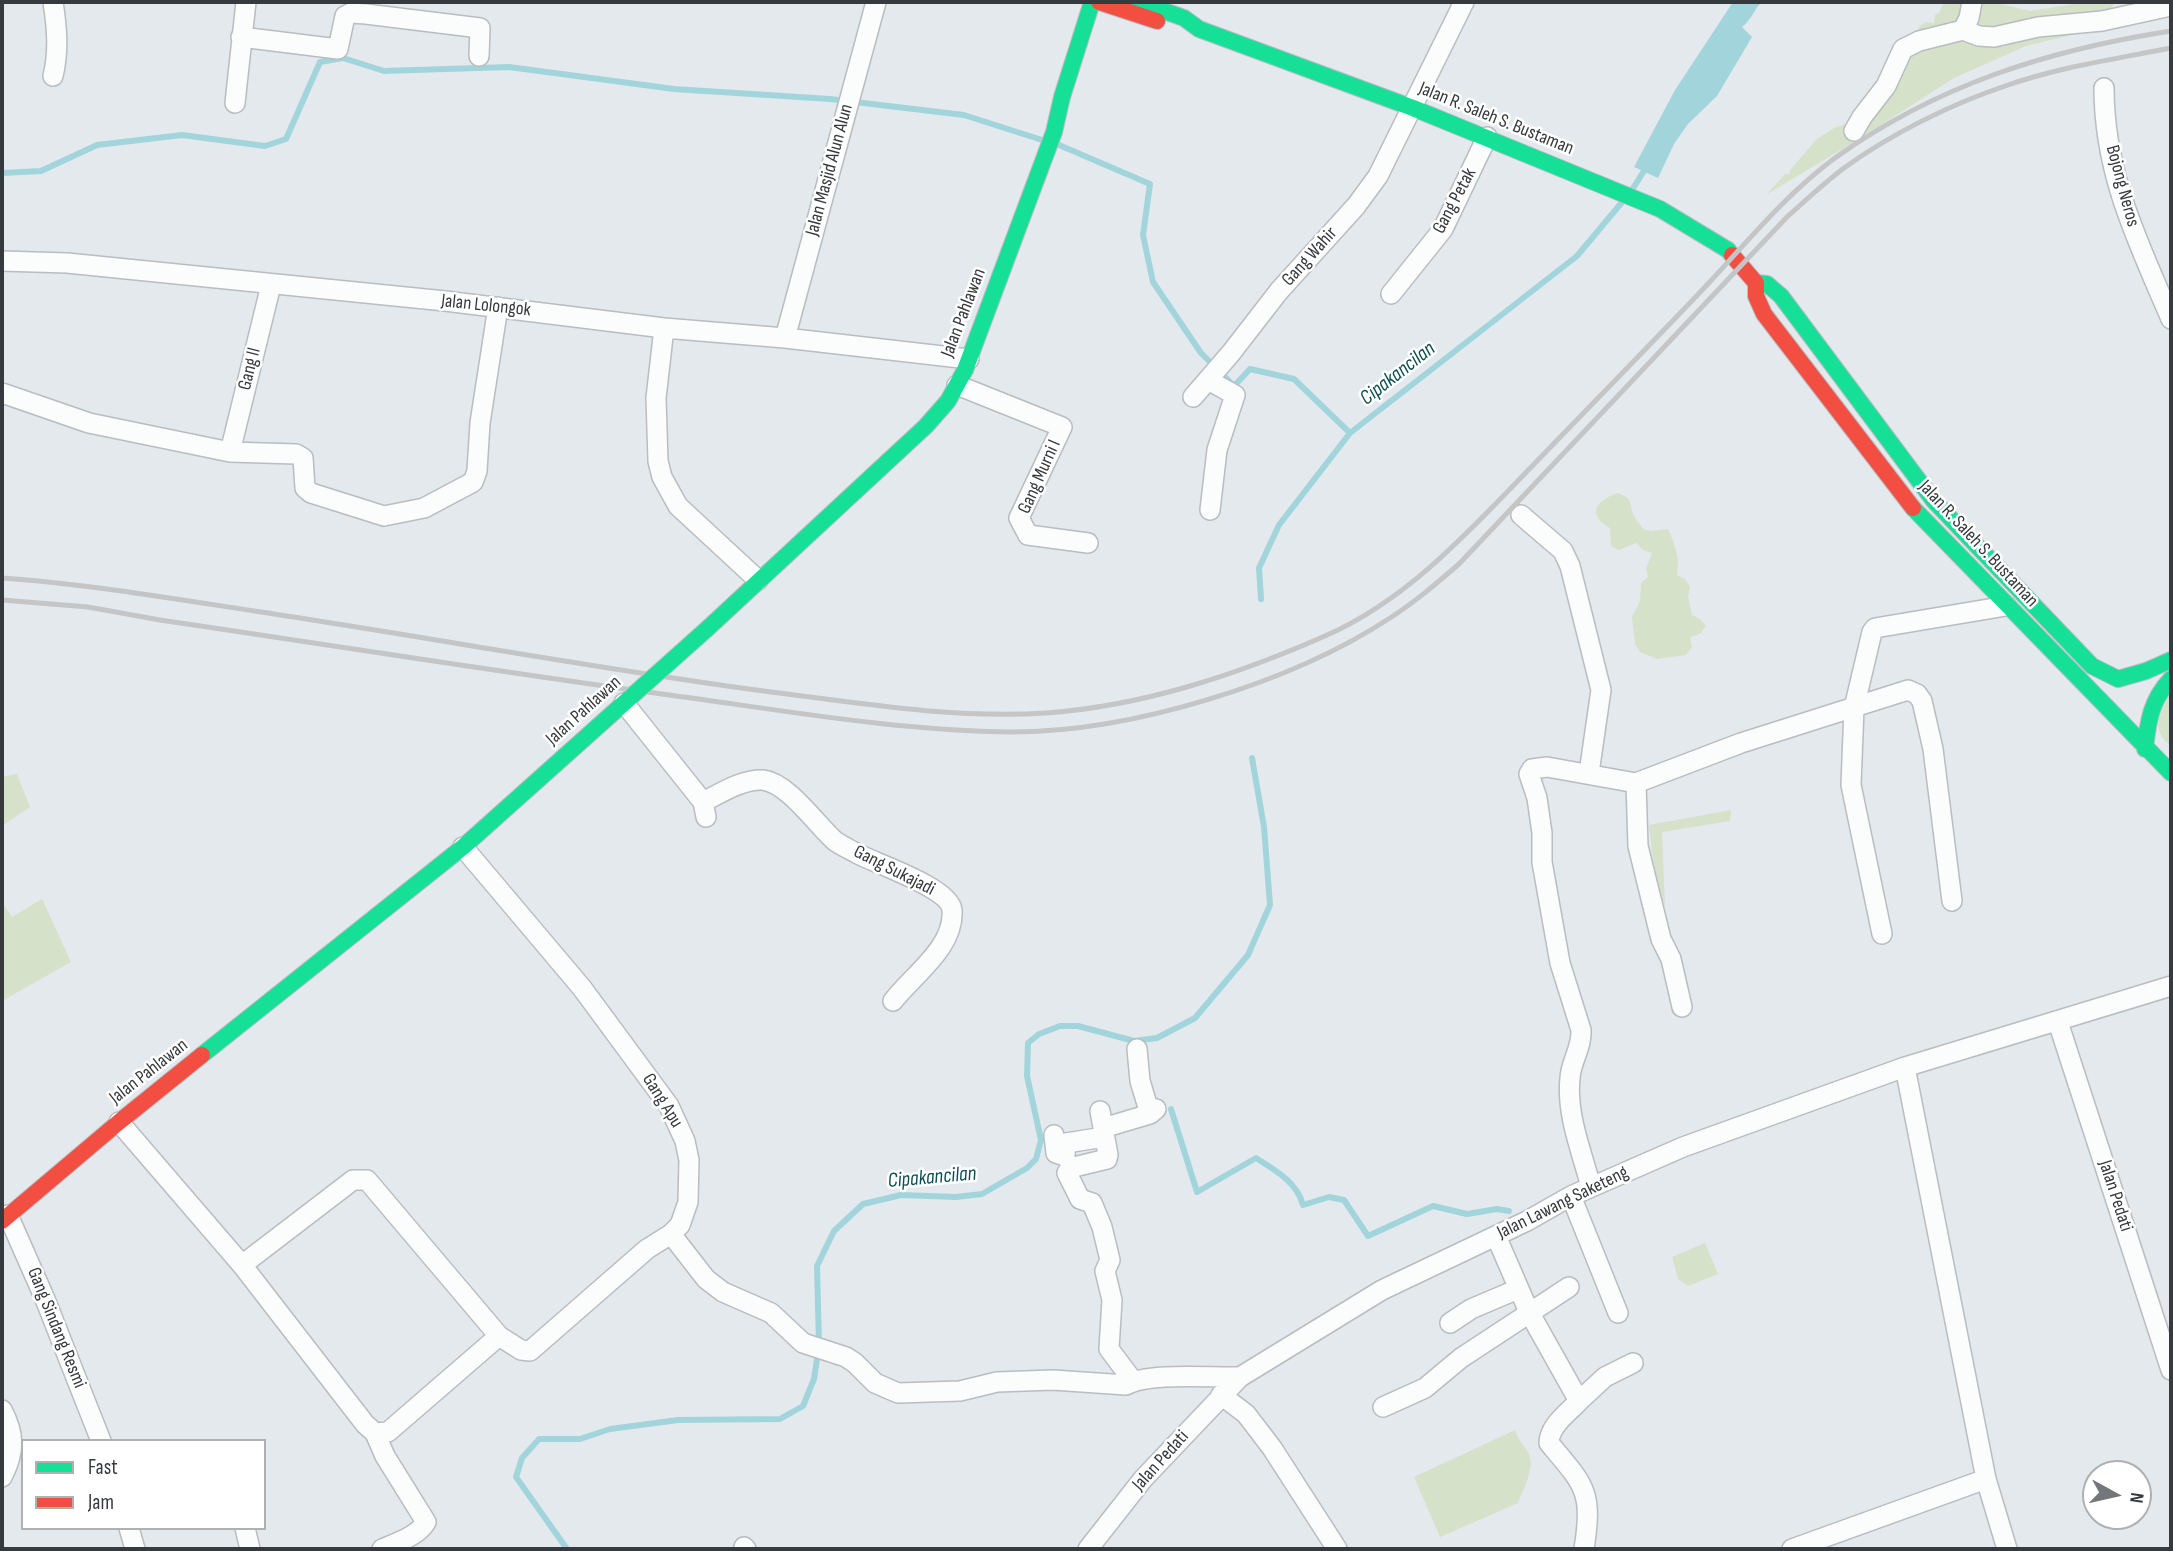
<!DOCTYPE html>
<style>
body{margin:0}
#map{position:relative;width:2173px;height:1551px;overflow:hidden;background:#e4e9ed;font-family:"Sofia Sans Condensed",sans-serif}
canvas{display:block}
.frame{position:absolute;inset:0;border:4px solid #36393d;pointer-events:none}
.legend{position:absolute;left:21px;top:1439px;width:245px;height:91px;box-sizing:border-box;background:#fff;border:2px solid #afb0b1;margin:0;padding:9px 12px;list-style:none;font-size:21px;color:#36393d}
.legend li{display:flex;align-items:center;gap:14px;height:35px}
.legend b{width:35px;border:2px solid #afb0b1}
.north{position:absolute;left:2082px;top:1460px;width:70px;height:70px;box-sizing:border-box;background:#fff;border:2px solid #afb0b1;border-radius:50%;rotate:98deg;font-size:19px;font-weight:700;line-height:28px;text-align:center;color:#36393d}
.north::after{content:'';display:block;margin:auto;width:24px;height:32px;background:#73777b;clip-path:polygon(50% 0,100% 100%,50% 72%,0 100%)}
</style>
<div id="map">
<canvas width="2173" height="1551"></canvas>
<div class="frame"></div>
<ul class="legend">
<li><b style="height:9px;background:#16e098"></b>Fast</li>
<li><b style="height:9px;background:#f24e42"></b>Jam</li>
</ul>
<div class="north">N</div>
</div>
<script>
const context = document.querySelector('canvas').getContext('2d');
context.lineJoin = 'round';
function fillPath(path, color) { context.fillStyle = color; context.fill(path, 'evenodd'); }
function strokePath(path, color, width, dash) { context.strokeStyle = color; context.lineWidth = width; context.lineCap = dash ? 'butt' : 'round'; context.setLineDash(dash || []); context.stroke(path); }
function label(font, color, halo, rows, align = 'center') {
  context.font = font + ' "Sofia Sans Condensed",sans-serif'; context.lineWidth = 5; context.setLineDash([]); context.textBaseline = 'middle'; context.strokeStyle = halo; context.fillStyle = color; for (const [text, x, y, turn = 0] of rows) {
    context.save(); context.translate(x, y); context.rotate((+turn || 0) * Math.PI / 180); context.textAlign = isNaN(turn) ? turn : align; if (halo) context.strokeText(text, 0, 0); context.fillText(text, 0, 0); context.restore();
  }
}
fillPath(new Path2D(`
 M1944,2H1993L2030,11L2087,2H2114L2108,26L2026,46L1954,78L1856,141L1767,194L1785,174H1790V170L1817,139L1834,128L1853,122L1921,25L1926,22L1934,23L1935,15L1939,13Z
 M1617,493C1633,499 1629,500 1633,514C1635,519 1640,524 1643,529L1651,531L1668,529C1675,545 1680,557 1677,575L1685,579L1690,587L1688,597L1692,615L1700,619L1706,626L1700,634L1690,637L1692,647L1686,655L1657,659L1640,652L1635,644L1632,617L1640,601L1641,583L1648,577L1646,569L1652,553L1643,550L1636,543L1619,550L1611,546L1610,528C1586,514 1596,501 1617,493Z
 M2171,690V746C2148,728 2162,712 2171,690Z
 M17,774L30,807L2,826V777Z
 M1731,810L1730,821L1662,832L1665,908L1653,861L1649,825Z
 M42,899L71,962L2,1001V902L12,917Z
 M1705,1243L1718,1274L1688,1286L1678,1279L1672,1257Z
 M1515,1430C1519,1443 1524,1444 1529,1454C1535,1468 1523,1490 1518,1503L1440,1537L1414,1477Z`), '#d5e1c9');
fillPath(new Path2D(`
 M1733,2H1762C1754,9 1753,18 1742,27L1752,37L1717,96L1688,124L1674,144L1658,178L1634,167L1675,90Z`), '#a2d5db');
strokePath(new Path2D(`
 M1059,145L1150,184L1143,235L1153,282L1201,353L1234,386L1250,369L1294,379L1350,433
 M2,173L41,171L97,145L182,135L265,146L286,139L320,62L343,58L384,71L509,67L674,89L830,99L964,115L1042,140
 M1632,190L1647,166
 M1261,599L1259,568L1279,525L1350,433L1577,256L1623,201
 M1171,1109L1197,1192L1256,1158C1275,1170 1297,1182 1303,1205L1329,1197L1344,1200L1368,1236L1433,1206L1467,1214L1497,1209L1509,1211
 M567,1549L516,1477L522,1458L539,1439H580L610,1429L678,1420L780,1419L803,1406L814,1379L819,1346L817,1266L834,1231L863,1204L901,1195L956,1197L982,1194L1027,1168L1036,1159L1041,1140L1027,1076L1028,1043L1039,1034L1060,1026H1078L1134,1041L1157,1038L1195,1018L1248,955L1270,905L1264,827L1252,758`), '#a2d5db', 6);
const street = new Path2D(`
 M1963,30L1969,18L1972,2
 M241,37L338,49L345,16L351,13L366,14L480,28L479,56
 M53,76C59,51 57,28 53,2
 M2104,88C2104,174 2138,242 2171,319
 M235,103L246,2
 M1854,131L1862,117L1886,86L1903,49L1919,41L1963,30L1979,36L1994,37L2038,27L2102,21L2171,6
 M2,261L67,263L445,301L664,328L785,338L969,359
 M1391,294L1443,229L1487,137
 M664,328L656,398L658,461L662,477L678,506L758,580
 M785,338L876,2
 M1208,380L1235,395L1217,450L1210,510
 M957,385L1062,427L1019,518L1028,535L1088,543
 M2,393L89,423L230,452L296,454L303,458L305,488L311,493L384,516L424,508L473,482L477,471L480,423L498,307
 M1193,397L1231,353L1279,291L1356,206L1378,176L1464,2
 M230,452L271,285
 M1521,515L1563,551L1570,566L1601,690L1589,773
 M624,703L703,802L706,817
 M703,802C721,793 742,779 763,780C788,783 816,824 835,841C842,846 851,850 858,854C877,864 950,888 952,910C955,947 913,975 893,1001
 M1882,934L1851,785L1854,708L1872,632L1875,628L2006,606
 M1682,1007L1671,959L1661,939L1638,846L1636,783L1741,743L1908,690L1917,694L1922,701L1933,749L1952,901
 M2058,1022L2171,1370
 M1137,1049L1140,1081L1150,1114
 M1905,1067L1986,1479L2007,1549
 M1100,1111L1108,1155L1107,1159L1070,1168L1067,1173L1080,1199L1092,1203L1102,1227L1110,1260L1105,1271L1112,1300L1109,1349L1133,1381
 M119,1122L242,1265L365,1424L375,1433L388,1432L499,1336
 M1103,1128L1150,1114L1156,1109
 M1054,1135L1056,1153L1065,1156L1066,1143L1104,1137
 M1591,1187C1582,1152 1566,1115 1570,1078C1571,1061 1582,1048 1581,1030L1560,963L1542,862V833L1537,798L1529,774L1532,769L1547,767L1636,783
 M1571,1196L1618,1313
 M8,1215L45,1299L101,1441
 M671,1234L706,1279L723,1292L771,1313L803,1343L846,1357L855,1363L875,1383L898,1393L960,1391L997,1382L1053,1380L1126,1385C1150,1372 1211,1378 1240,1377
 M1496,1236L1529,1312L1579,1401L1605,1377L1633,1363
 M242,1265L353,1180H367L499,1336L521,1350L530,1351L647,1249L671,1234L680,1225L688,1202L689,1160L685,1141L669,1106L582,988L463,847
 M1450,1323L1471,1309L1518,1289
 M1221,1395L1246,1414L1272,1448L1337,1549
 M1579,1401C1568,1413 1549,1426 1549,1443C1585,1486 1593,1491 1584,1549
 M1383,1407L1425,1388L1461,1358L1569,1287
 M2,1410C15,1434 15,1452 2,1477
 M375,1433L385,1456L426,1522C418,1536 396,1543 382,1549
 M129,1528L135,1549
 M245,1528L250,1549
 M744,1547L746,1549
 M1088,1549L1143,1479L1240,1377L1382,1290L1527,1221L1571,1196L1683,1147L1905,1067L2171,986
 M1792,1549L1986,1479`);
const fast = new Path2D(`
 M1139,2L1184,18L1199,29L1413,108L1660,209L1728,250L1732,255
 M1756,283L1767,284L1781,296L1934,501L2092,666L2118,679L2146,671L2171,660
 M1913,508L2171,773
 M707,629L926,426L948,401L965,370L1054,132L1062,97L1092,2
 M2145,749C2148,721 2151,700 2171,679
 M202,1055L463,847L633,695`);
const jam = new Path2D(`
 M1099,2L1157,21
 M1732,255L1756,283V296L1764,314L1913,508
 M2,1221L119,1122L202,1055`);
strokePath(street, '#b9bcc0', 22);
strokePath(fast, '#b9bcc0', 18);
strokePath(jam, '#b9bcc0', 18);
strokePath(street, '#fbfcfc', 19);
strokePath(fast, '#16e098', 16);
strokePath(jam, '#f24e42', 16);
strokePath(new Path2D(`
 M2,578C86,584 170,598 254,611C421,636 588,667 756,690C852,702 949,719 1046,713C1143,706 1236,675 1325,636C1410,599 1474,526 1538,460C1594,402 1651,344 1706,286C1747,242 1786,194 1835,158C1937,85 2048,50 2171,31
 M2,600L88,607L160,620C330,645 499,672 669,695C782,710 897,731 1012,732C1131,732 1291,683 1390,618C1415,602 1437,583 1459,564L1787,217C1806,200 1824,183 1844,168C1891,134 1949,105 2005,86C2059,67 2115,59 2171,48`), '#c4c5c6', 5);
const fastBridge = new Path2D(`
 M633,695L707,629`);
strokePath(fastBridge, '#c2c4c7', 18, []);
strokePath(fastBridge, '#16e098', 16);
label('19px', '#36393d', '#fff', [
 ["Jalan R. Saleh S. Bustaman",1496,119,22],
 ["Jalan Masjid Alun Alun",830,170,-75],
 ["Bojong Neros",2122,186,75],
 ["Gang Petak",1455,201,-62],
 ["Gang Wahir",1310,257,-48],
 ["Jalan Lolongok",486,306,6],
 ["Jalan Pahlawan",964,313,-69],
 ["Gang II",250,369,-76],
 ["Gang Murni I",1040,477,-66],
 ["Jalan R. Saleh S. Bustaman",1978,544,47],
 ["Jalan Pahlawan",584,711,-42],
 ["Gang Sukajadi",894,871,27],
 ["Jalan Pahlawan",149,1072,-38],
 ["Gang Apu",662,1101,58],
 ["Jalan Pedati",2115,1196,72],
 ["Jalan Lawang Saketeng",1563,1203,-26],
 ["Gang Sindang Resmi",56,1328,68],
 ["Jalan Pedati",1161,1461,-48]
]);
label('italic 21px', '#0d4e52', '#fff', [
 ["Cipakancilan",1398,374,-38],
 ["Cipakancilan",932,1178,-5]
]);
</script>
